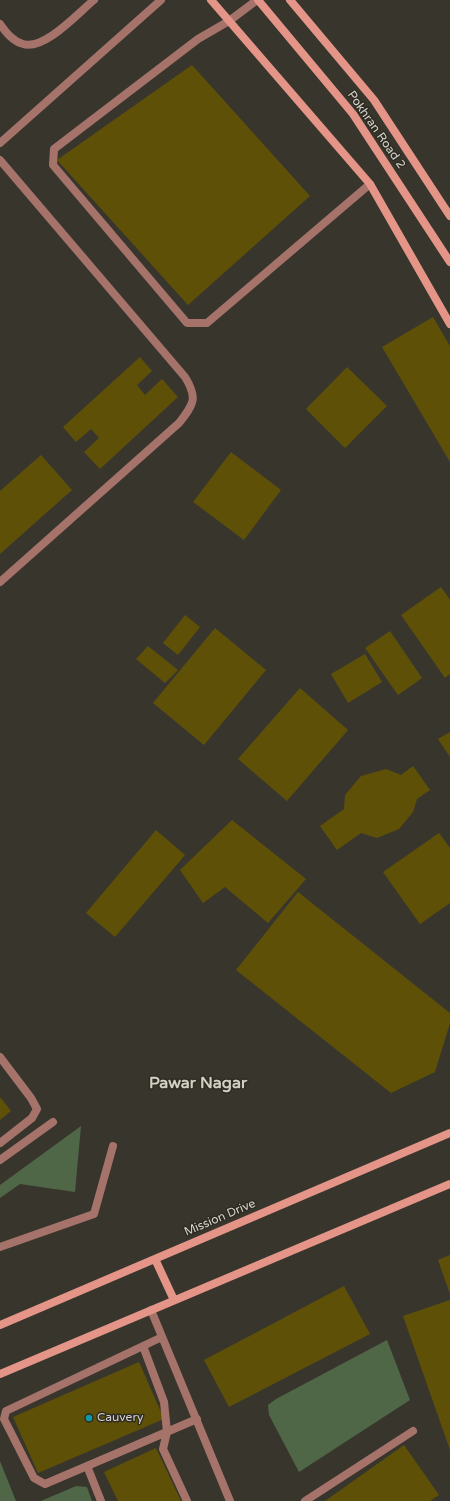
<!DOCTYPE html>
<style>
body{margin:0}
canvas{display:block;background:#38352c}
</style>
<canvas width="450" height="1501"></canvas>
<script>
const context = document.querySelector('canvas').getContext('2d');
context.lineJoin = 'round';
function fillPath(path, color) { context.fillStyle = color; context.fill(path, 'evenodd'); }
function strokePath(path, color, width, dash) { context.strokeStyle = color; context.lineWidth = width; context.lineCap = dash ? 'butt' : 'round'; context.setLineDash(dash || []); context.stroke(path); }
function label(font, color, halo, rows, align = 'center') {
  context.font = font + ' "Varela Round",sans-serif'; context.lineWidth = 3; context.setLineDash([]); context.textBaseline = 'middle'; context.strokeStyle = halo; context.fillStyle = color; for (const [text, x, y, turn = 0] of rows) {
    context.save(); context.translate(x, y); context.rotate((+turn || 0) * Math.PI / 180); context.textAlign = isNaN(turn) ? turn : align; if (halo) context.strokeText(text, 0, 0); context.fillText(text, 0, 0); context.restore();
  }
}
fillPath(new Path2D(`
 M81,1126L75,1192L20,1184L0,1198V1185Z
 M387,1340L410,1400L299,1472L269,1415L268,1405L276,1399Z
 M0,1461L16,1501H0Z
 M76,1486L87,1487L92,1501H41Z`), '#4f6647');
fillPath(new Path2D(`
 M192,65L310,196L188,305L57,160Z
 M433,317L450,346V462L382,347Z
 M140,357L152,371L137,385L145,395L162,379L178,397L100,469L84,452L99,438L91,429L76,442L63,427Z
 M347,367L387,406L345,448L306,409Z
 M231,452L281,490L244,540L193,502Z
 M41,455L72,490L0,554V491Z
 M441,587L450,600V674L445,678L401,615Z
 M185,615L200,627L178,655L163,643Z
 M215,628L266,670L204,745L153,703Z
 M390,631L422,678L398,695L365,648Z
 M148,646L178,670L165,683L136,659Z
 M365,654L382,682L348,703L331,674Z
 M300,688L348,730L287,801L238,759Z
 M450,732V757L438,739Z
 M413,766L430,790L417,799L413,812L399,829L377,838L361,833L337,850L320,826L344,809L345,795L361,776L386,769L401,775Z
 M232,820L306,879L268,923L225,887L203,903L180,870Z
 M156,830L185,855L115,937L86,913Z
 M439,833L450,848V903L420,924L383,872Z
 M298,892L450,1013V1023L435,1072L391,1093L236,970Z
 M0,1097L11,1111L0,1120Z
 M450,1255V1294L438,1260Z
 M344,1286L370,1334L229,1407L204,1360Z
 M450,1300V1450L403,1316Z
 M139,1362L164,1419L38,1473L13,1417Z
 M404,1445L439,1495L430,1501H325Z
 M156,1448L181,1501H118L104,1472Z`), '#5f5008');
strokePath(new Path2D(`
 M257,0L229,21L198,39L54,149L53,165L187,323H207L370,184
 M305,1501L413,1431`), '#a6736b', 8);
strokePath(new Path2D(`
 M0,24C6,32 12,41 23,44C44,51 78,13 94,0
 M0,143L161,0
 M0,160L185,377C198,398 194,404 179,423L0,582
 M0,1057L31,1098L37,1109L32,1118L0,1143
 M0,1160L53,1122
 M0,1247L94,1214L113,1146
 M151,1310L230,1501
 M162,1337L6,1411L4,1419L34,1478L45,1484L197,1419
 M143,1346L164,1402L167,1432L163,1449L187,1501
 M87,1466L101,1501`), '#a6736b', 8);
strokePath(new Path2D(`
 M211,0L370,184L450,324
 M258,0L353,114L450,262
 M290,0L374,100L450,216
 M155,1259L174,1300
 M0,1325L450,1133
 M0,1374L450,1184`), '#e59588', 8);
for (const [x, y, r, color] of [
 [89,1418,4,"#0f9aa8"]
]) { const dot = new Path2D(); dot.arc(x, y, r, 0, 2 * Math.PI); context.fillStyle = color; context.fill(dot); strokePath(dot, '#2e2b22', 1.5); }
label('12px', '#d3d2cc', '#2e2b22', [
 ["Pokhran Road 2",376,130,55],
 ["Mission Drive",220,1218,-23]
]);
label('12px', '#d3d2cc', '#2e2b22', [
 ["Cauvery",97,1418]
], 'left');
label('bold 16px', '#d2cfc3', '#2e2b22', [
 ["Pawar Nagar",198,1084]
]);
</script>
